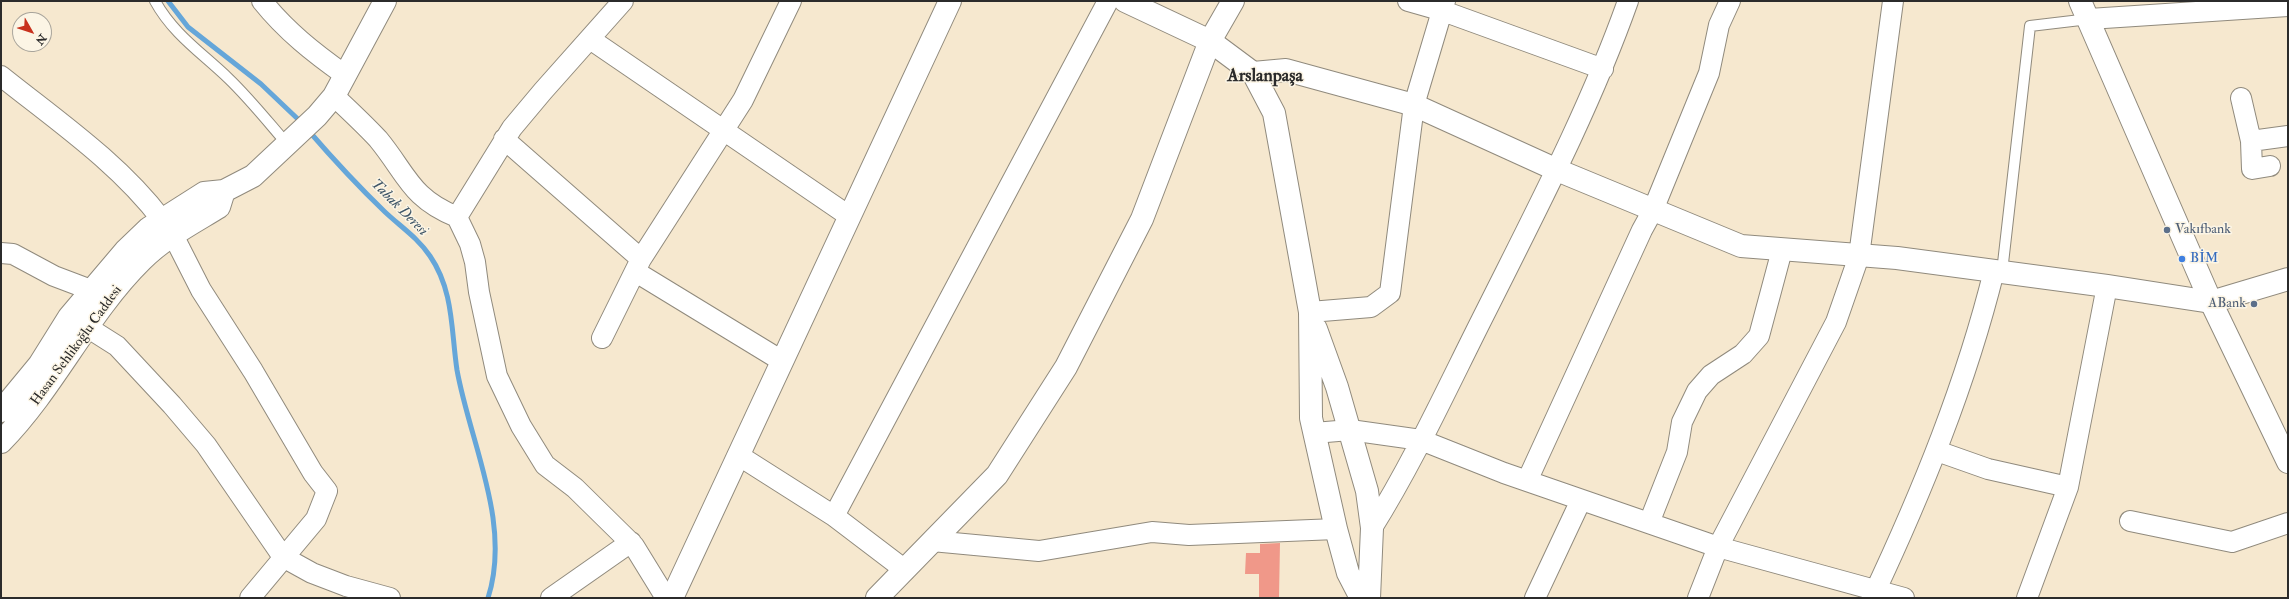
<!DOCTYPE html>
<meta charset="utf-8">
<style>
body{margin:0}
#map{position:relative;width:2289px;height:599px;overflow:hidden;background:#f6e8cf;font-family:"IM FELL Double Pica",serif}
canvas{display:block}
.frame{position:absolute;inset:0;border:2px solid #2b2b2b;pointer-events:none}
.north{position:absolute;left:12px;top:12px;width:40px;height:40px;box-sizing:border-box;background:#fcf5e5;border:1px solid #a8a49b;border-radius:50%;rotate:129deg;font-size:11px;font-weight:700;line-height:16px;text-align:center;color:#2b2b2b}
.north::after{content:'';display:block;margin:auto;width:14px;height:18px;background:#c8321e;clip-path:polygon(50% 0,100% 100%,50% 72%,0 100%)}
</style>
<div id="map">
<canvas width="2289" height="599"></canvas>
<div class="frame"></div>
<div class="north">N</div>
</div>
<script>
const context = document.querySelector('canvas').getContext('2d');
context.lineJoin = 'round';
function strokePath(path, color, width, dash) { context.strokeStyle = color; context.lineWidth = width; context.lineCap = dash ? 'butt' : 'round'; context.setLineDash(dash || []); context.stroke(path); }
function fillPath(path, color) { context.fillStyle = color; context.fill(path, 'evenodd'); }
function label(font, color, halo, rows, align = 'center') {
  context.font = font + ' "IM FELL Double Pica",serif'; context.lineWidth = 3; context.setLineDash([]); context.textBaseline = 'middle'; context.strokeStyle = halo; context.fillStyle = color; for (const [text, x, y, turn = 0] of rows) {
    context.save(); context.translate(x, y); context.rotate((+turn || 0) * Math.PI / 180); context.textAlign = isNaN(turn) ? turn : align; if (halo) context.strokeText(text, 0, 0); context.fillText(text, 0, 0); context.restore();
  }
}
strokePath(new Path2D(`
 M168,1L188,27L261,84L302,123
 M308,130C333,159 358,186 385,212C401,227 418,238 430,256C454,291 451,331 457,370C470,443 512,523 488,598`), '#65a6d9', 5);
fillPath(new Path2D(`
 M1280,543L1279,598H1259V574H1245L1246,553H1260V544Z`), '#f09889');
const service = new Path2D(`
 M155,1C173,34 202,53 228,78C250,99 268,122 288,145
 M2002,272L2030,26L2089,19`);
const minor = new Path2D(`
 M262,1C286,31 314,53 345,75
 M1408,1L1443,11L1603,69
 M2089,19L2288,6
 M590,39L849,216
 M1,76C56,120 119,163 162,220
 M334,96C349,110 364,124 378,139C407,174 410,198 457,217L470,244L475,262L479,292L497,376L521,426L545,465L575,488L634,546L666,598
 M2241,98L2251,141L2252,169L2270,166
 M504,139L641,259
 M2251,141L2288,136
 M457,217L512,128L543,91L623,1
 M173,235L201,290L253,371L313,473L327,491L316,519L250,598
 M1,253L13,254L54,276L91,290
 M636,272L782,361
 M1310,312L1371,307L1390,293L1414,105L1445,1
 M87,327L117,346L172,405L206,445L283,557L312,573L346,586L390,598
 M602,338L641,259L743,100L791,1
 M1314,433L1350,430L1421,440L1504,473L1718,547L1904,598
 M1937,451L1988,469L2068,487
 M738,455L834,516L905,570
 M1527,481L1642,230L1653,210L1709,73L1719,25L1730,1
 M834,516L1108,1
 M2130,521L2232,542L2288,523
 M1649,523L1677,452L1682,422L1697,391L1711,375L1743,354L1759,336L1782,250
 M1372,528C1415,459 1449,384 1486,311C1537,209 1590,108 1628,1
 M932,541L1039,551L1152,532L1189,535L1336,529
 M551,598L631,542
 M1535,598L1581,500
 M1698,598L1718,547L1836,322L1859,256L1893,1
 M1872,598C1922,492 1966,384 1994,271
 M2027,598L2068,487L2107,286`);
const tertiary = new Path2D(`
 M1253,73L1286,70L1414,105L1557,170L1741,246L1897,258L2107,286L2211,302L2288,279
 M1,411L39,365L69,317L125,251L149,228L204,193L224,191L253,176L317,116L334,96L385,1
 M1,442C55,387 87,314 142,260C164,238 193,223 219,207L224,191
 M672,598L950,1
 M877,598L997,475L1066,367L1142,219L1210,41L1233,1`);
const secondary = new Path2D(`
 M1125,1L1210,41L1253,73L1274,113L1310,312L1311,418L1336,529L1348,573L1361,598
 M2080,1L2211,302L2288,462
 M1316,329L1337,387L1367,491L1372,528L1369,598`);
strokePath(service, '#908a7d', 12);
strokePath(minor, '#908a7d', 22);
strokePath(tertiary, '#908a7d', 24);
strokePath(secondary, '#908a7d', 24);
strokePath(service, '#fff', 10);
strokePath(minor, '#fff', 20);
strokePath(tertiary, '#fff', 22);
strokePath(secondary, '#fff', 22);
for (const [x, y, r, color] of [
 [2167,230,4,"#5c6f8a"],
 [2182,259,4,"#3f7fe0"],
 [2254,304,4,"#5c6f8a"]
]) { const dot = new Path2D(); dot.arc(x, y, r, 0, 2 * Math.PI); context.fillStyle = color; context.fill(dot); strokePath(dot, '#fcf5e5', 1.5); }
label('14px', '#4e5e75', '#fcf5e5', [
 ["Vakıfbank",2175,230],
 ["ABank",2246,304,"right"]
], 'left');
label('14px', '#366cbe', '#fcf5e5', [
 ["BİM",2190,259]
], 'left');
label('14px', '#2b2b2b', '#fcf5e5', [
 ["Hasan Sehlikoğlu Caddesi",77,346,-54]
]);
label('italic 15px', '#3f5668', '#fcf5e5', [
 ["Tabak Deresi",399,208,45]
]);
label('bold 18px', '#2b2b2b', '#fcf5e5', [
 ["Arslanpaşa",1265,77]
]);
</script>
